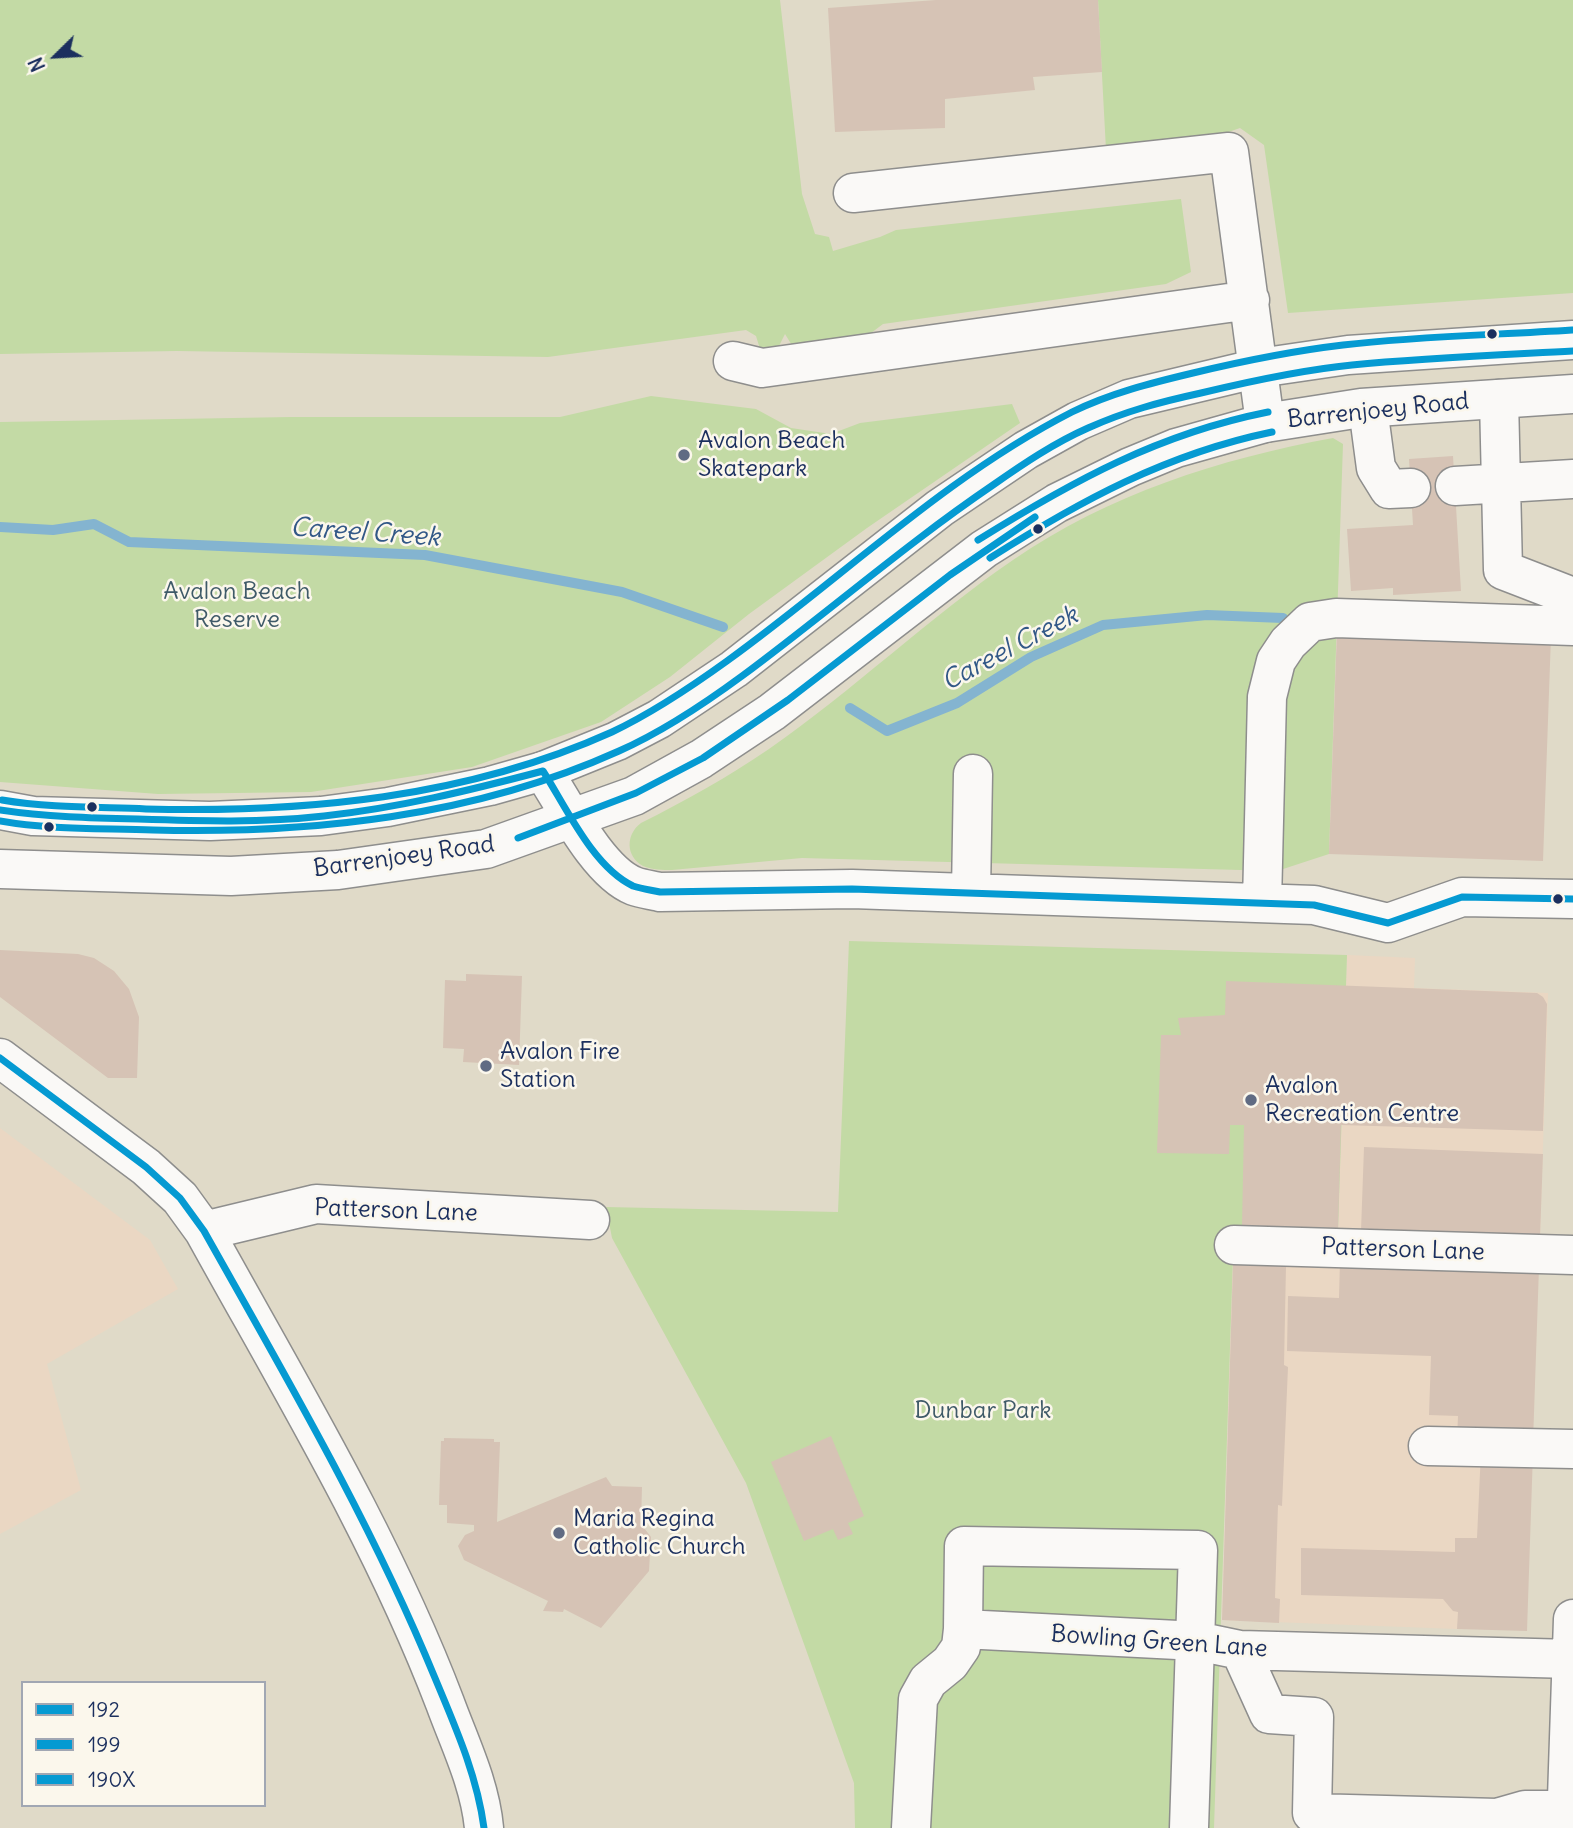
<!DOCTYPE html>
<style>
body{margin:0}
#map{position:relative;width:1573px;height:1828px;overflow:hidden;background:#e0dac8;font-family:Delius,sans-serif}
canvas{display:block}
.legend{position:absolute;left:21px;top:1681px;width:245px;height:126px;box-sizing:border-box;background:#fbf7ec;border:2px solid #a1a7b3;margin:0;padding:9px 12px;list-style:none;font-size:21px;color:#1b2f5e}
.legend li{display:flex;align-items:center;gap:14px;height:35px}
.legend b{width:35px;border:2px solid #a1a7b3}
.north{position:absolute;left:21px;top:21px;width:70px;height:70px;-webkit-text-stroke:5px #fbf7ec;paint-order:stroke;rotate:246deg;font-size:19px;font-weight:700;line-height:28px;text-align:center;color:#1b2f5e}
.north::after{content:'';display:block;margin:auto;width:24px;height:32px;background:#1b2f5e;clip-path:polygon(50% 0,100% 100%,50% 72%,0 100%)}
</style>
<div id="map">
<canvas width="1573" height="1828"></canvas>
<ul class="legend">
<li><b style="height:9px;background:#059ad2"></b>192</li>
<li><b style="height:9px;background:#059ad2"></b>199</li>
<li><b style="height:9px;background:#059ad2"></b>190X</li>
</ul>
<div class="north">N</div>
</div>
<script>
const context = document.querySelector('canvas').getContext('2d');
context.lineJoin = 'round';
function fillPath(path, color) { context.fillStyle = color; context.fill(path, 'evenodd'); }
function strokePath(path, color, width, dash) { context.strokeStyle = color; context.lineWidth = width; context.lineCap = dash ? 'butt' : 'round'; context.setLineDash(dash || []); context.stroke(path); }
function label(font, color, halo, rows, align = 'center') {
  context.font = font + ' Delius,sans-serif'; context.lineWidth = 5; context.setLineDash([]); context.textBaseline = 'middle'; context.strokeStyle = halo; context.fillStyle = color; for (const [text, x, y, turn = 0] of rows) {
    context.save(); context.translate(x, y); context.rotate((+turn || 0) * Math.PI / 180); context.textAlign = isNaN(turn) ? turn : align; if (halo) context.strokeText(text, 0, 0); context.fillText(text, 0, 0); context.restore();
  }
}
fillPath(new Path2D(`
 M1347,955L1415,958L1414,988L1548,993L1540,1237L1338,1230Z
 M0,1128L150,1240L178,1289L47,1364L81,1490L0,1534Z
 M1233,1257L1539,1267L1457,1629L1222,1620Z`), '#ead7c3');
fillPath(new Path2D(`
 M0,0H780L802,194L815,234L829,237L833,251L880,237L896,230L1181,199L1191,272L1166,284L883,324L863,339L793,347L785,334L777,350L760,349L756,336L746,330L548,357L177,351L0,354Z
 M1098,0H1573V293L1288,313L1264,145L1240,128L1200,142L1106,150Z
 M651,396L756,409L791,428L831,434L860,423L1012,404L1020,423L867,528L749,614L670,677L601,722L472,767L311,792L158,794L0,782V422L291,417H560Z
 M1333,438L1343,444L1329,854L1277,871L802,858L672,870C663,870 652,870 643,866C625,856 626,834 641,823C685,801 728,777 769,749C854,690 928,618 1013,560C1109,494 1219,459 1333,438Z
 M849,941L1347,955L1337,1261L1233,1257L1214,1828H855L854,1783L746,1483L612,1238L606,1207L838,1212Z`), '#c3daa5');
strokePath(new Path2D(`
 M0,527L53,530L94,524L129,542L425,555L622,592L723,627
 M850,708L887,731L957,703L1031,657L1103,625L1207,615L1283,618`), '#84b4d0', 10);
fillPath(new Path2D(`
 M936,0H1098L1102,72L1033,77L1035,90L945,99V128L835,132L828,8Z
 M1453,456L1461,591L1393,595V588L1351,591L1347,529L1413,525L1409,459Z
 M1337,630L1551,636L1543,861L1329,854Z
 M0,950L78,954L94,958L114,971L129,989L139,1017L137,1078H108L0,997Z
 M466,974L522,976L519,1065L463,1062L464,1049L443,1048L445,980L466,981Z
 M1226,981L1537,993L1543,997L1547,1004L1543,1131L1341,1125L1338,1230L1242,1226L1244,1125H1230L1229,1154L1157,1153L1161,1035H1181L1178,1018L1225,1015Z
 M1364,1147L1543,1154L1540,1237L1361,1231Z
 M1340,1261L1539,1267L1533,1442L1457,1439L1458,1416L1429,1415L1431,1356L1287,1351L1288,1296L1339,1298Z
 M1233,1265L1286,1266L1284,1365L1288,1367L1282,1506L1278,1505L1275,1598L1280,1599L1279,1623L1222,1620Z
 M831,1436L864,1516L848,1523L853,1534L838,1540L833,1529L804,1541L771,1462Z
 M444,1438L494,1439V1442H500L497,1522L606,1477L612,1486L642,1487L641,1524L651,1537L649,1571L601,1628L564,1609L563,1612L543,1611L548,1601L464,1560L458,1546L465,1535L474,1531V1525L447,1523V1505H439L441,1441H444Z
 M1481,1451L1533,1452L1527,1631L1457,1629L1458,1612L1453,1611L1443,1599L1301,1595V1548L1455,1552V1538H1477Z`), '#d6c3b5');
const minor = new Path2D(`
 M853,193L1229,152L1265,423
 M733,361L762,368L1250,300
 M1499,399L1503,570L1573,597
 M1368,408L1376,468L1389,489L1411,488
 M1455,486L1573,479
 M543,771C564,803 598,872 634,886C642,889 652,890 660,892L852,889L1314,905L1388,923L1462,897L1573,899
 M971,893L973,774
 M1262,903L1267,697L1276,661L1288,643L1310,622L1336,618L1573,626
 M0,1058L146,1167L180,1198L204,1231C289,1385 382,1538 445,1703C460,1744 480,1784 484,1828
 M204,1231L316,1204L590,1220
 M1234,1245L1573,1255
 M1428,1446L1573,1449
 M963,1629L1197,1641L1240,1650L1571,1659
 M1240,1650L1269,1714L1314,1717L1312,1813L1497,1818L1525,1810H1566
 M911,1828L918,1699L928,1681L950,1663L961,1647L963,1629L964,1546L1198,1550L1189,1828
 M1566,1828L1573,1619`);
const major = new Path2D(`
 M0,810L33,816L210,821L321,816L388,807L490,786L543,771L617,741L659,719L734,669L940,508L1026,450L1078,421L1129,399L1259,368L1348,355L1573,340
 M0,869L231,876L338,870L486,849L634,796L701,759L772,712L984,549L1057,503L1130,467L1176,448L1265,423L1361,408L1573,394`);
strokePath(minor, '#8e8e8d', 41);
strokePath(major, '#8e8e8d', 41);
strokePath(minor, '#faf9f7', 38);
strokePath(major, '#faf9f7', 38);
strokePath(new Path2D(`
 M0,810C46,817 92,818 138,819C200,821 262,823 324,816C398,808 471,790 543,771C566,807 593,867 633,886C642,889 651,890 660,892L852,889L1314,905L1388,923L1462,897L1573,899
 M518,838L636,793L703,758L788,700L950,575L1035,517
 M0,1058L146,1167L180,1198L204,1231C286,1377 371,1522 435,1678C455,1726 477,1775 484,1828`), '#059ad2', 7);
strokePath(new Path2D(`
 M990,558C1080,501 1166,454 1272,432
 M0,821C50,830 102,828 153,830C311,834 473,817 619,751C662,732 704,704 742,676C827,613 906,544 993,485C1023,464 1054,443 1088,428C1126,411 1160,402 1201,393C1251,381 1301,370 1352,365C1425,358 1499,355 1573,351`), '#059ad2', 7);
strokePath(new Path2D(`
 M978,540C1073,481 1158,434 1268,412
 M2,800C49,808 98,807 146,809C304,813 466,798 612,732C652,713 691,687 727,661C842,578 945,477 1072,412C1111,393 1151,383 1193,373C1243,361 1292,351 1343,345C1419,336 1496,335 1572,330`), '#059ad2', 7);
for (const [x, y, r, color] of [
 [1492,334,6,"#1b2f5e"],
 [684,455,7,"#606b83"],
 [1038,529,6,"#1b2f5e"],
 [92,807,6,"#1b2f5e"],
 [49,827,6,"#1b2f5e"],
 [1558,899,6,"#1b2f5e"],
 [486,1066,7,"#606b83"],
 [1251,1100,7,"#606b83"],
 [559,1533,7,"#606b83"]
]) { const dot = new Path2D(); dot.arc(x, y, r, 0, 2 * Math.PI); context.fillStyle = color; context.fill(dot); strokePath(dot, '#fbf7ec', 2.5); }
label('24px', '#1b2f5e', '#fbf7ec', [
 ["Barrenjoey Road",1378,411,-6],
 ["Barrenjoey Road",404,857,-8],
 ["Patterson Lane",396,1211,2],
 ["Patterson Lane",1403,1250,2],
 ["Bowling Green Lane",1159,1642,4]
]);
label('24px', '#1b2f5e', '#fbf7ec', [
 ["Avalon Beach",698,441],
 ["Skatepark",698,469],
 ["Avalon Fire",500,1052],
 ["Station",500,1080],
 ["Avalon",1265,1086],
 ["Recreation Centre",1265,1114],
 ["Maria Regina",573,1519],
 ["Catholic Church",573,1547]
], 'left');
label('24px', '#3f5a68', '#fbf7ec', [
 ["Avalon Beach",237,592],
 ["Reserve",237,620],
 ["Dunbar Park",983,1411]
]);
label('italic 26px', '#325887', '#fbf7ec', [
 ["Careel Creek",365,533,4],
 ["Careel Creek",1010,649,-28]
]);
</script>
